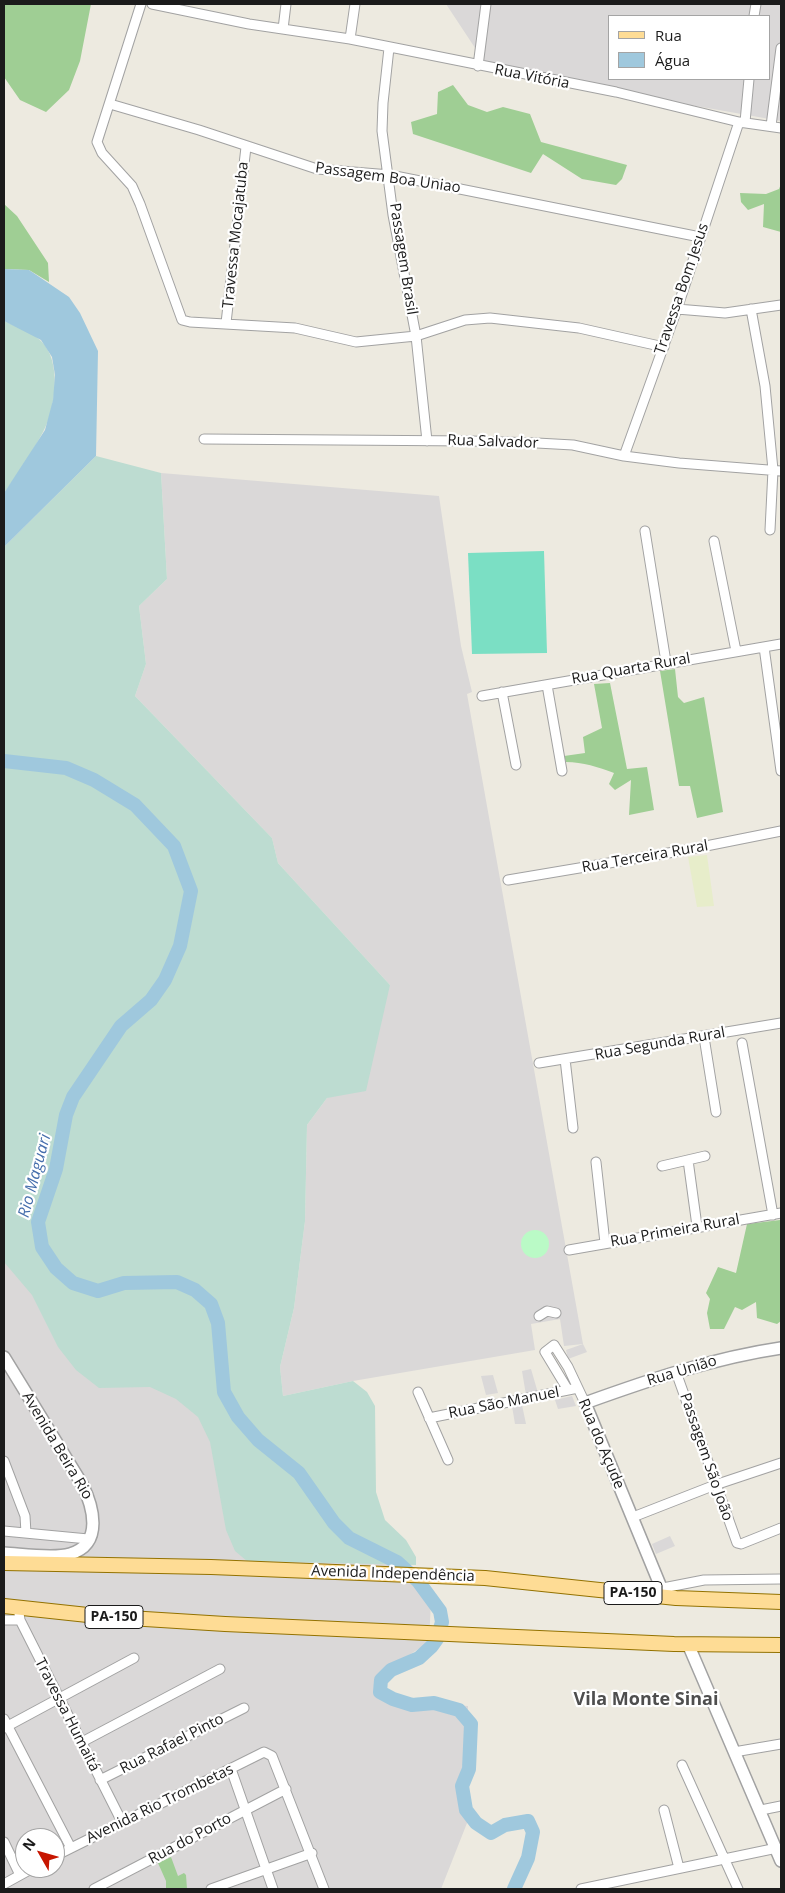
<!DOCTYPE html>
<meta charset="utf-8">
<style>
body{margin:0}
#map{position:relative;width:785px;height:1893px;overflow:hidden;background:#edeae0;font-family:"Open Sans",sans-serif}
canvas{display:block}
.frame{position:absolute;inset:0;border:5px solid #1b1b1b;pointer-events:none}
.legend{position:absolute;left:608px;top:15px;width:162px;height:65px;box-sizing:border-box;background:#fff;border:1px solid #a4a4a4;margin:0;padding:6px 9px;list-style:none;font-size:15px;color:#1b1b1b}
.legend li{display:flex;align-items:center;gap:10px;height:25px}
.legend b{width:25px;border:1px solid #a4a4a4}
.north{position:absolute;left:15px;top:1828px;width:50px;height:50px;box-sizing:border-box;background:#fff;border:1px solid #a4a4a4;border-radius:50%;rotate:308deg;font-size:14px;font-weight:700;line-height:20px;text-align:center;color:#1b1b1b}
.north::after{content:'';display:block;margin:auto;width:18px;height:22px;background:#c71600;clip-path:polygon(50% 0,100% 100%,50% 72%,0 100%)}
</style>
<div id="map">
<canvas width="785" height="1893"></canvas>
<div class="frame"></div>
<ul class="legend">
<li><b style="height:6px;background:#fedc95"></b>Rua</li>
<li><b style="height:14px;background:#9fc8dd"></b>Água</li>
</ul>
<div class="north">N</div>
</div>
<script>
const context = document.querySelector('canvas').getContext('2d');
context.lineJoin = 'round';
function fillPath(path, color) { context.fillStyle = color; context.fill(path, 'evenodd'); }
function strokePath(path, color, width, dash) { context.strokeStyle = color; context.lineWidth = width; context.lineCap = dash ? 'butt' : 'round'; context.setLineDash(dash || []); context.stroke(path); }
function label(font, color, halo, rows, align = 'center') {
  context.font = font + ' "Open Sans",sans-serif'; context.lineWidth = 4.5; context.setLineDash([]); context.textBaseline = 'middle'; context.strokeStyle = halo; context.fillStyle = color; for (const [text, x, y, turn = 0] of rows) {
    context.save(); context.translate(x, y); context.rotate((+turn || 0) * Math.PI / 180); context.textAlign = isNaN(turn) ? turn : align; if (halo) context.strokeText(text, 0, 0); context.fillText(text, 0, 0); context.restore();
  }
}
fillPath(new Path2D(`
 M446,4H781V121L662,100L485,63ZM609,16H769V79H609Z
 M161,473L439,496L461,646L472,692L467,694L583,1344L587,1352L568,1359L566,1350L583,1344L564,1346L560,1319L531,1324L535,1350L353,1381L283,1396L280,1367L294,1308L305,1221L307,1125L327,1098L390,985L278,863L272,838L135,696L146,664L139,606L167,579Z
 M4,609L226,1387L431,1600L429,1642L397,1663L382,1684L400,1702L468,1706V1745L457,1788L469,1818L441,1889H4ZM25,1838H55V1868H25Z
 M531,1369L538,1393L526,1395L522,1371Z
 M493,1375L498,1393L486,1395L481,1376Z
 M572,1396L576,1406L558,1409L555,1400Z
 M522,1405L526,1424H515L512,1406Z
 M670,1536L675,1546L656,1554L652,1544Z`), '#dad8d8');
fillPath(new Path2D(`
 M707,855L714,906L697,907L688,857Z`), '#e7edca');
fillPath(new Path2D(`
 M4,4H91L80,61L69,90L46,112L20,100L4,77Z
 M453,85L468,105L487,112L503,107L530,114L541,142L627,165L622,179L616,185L582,179L543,154L531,173L413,134L411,122L437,114L438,92Z
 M781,184V232L763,227L764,204L748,210L741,202L740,193L766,194L779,189Z
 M4,204L17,216L48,263L49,282L29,270L4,269Z
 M675,669L678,697L684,703L704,697L723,812L697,818L690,786H679L660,671Z
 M610,683L627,769L647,767L654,810L629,815L631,780L615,790L609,784L614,773C598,767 583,762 566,762L564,756L585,753L583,737L602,728L594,684Z
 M780,1220L781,1321L777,1324L757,1318L756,1302L742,1310L735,1307L724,1329H710L707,1313L710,1299L706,1293L718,1267L736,1273L747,1224Z
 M171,1857L178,1876L184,1873L186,1875L187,1889H166V1881L158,1863Z`), '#9fce94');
fillPath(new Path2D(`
 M4,321C15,326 32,332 41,341C62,361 56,408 43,432C32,453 18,474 4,493Z
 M96,456L161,473L167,579L139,606L146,664L135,696L272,838L278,863L390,985L366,1091L327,1098L307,1125L305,1221L294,1308L280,1367L283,1396L353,1381L367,1392L375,1406L376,1492L385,1520L406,1540L416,1557V1565L247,1561L235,1551L226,1530L210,1442L198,1417L176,1399L150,1387L99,1388L76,1370L58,1347L32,1295L4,1262V547Z`), '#bddcd1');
fillPath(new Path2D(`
 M521 1244a14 14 0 1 1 28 0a14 14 0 1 1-28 0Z`), '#bafac6');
fillPath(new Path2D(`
 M544,551L547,653L472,654L468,553Z`), '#7bdfc4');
fillPath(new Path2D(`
 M4,269L29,270L69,297L80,313L98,351L96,456L4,547V493L45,430L53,400L55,375L52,357L41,340L4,321Z`), '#9fc8dd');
strokePath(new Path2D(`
 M4,761L66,768L94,780L135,805L174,846L191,891L180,946L165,980L151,1000L121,1026L73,1097L66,1115L56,1169L38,1222L42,1247L56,1268L73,1283L98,1291L124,1283L177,1282L195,1290L211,1304L218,1323L224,1392L238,1417L258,1440L299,1473L334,1523L349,1538L397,1562L418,1581L440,1611L442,1622L437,1639L432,1646L419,1658L391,1670L381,1680L380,1692L393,1699L412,1705L434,1703L459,1710L471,1724L469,1769L462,1786L466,1810L476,1823L491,1833L505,1825L528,1821L533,1832L528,1858L514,1889`), '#9fc8dd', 14);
const minor = new Path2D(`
 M141,4L97,142L102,153L132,186L140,204L182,320L190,322L295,328L356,342L416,336L465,320L490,318L579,328L664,347
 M152,4L249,24L350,39L616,92L739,122L781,128
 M754,16L756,4
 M283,29L286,4
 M350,39L355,4
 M389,48L383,103L382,131L393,215L416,336L427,441
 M478,66L486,4
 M110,104L199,130L317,169L390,175L700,237
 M745,122L749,79
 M771,126L781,48
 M677,309L725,313L781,305
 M751,309L765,386L773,470L770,530
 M226,323L246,147
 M204,439L471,441L537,443L573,445L624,456L679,463L781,471
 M624,456L677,309L739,122
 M645,531L666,662
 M714,541L736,651
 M764,647L781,771
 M547,685L562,771
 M502,692L516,765
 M482,696L781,644
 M508,880L686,850L781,831
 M704,1037L716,1112
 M742,1043L773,1215
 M565,1059L573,1128
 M539,1063L781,1023
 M688,1160L697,1226
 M596,1162L605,1243
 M662,1166L705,1156
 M569,1250L781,1213
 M539,1316L547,1311L556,1313
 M676,1372L737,1543L741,1544L781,1528
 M568,1390L545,1352L554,1345L568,1367L585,1403
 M418,1392L448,1460
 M429,1418L578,1388
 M4,1461L25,1516L26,1533
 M633,1517L715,1485L781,1463
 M4,1531L88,1539
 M663,1588L704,1580L781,1579
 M18,1606L20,1620L122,1822
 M4,1620H20
 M4,1719L71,1848
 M4,1728L134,1658
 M82,1742L220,1669
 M734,1752L781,1744
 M682,1765L738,1889
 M231,1769L273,1889
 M100,1780L244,1708
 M664,1810L679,1868
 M761,1810L781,1806
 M4,1842L20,1875
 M55,1856L264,1752L272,1756L324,1889
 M4,1884L33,1868
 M94,1889L286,1789
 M211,1889L312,1853
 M581,1889L777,1848`);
const tertiary = new Path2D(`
 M4,1357L82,1484C93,1506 104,1544 70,1554C53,1559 22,1554 4,1553
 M665,1597L585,1403C649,1380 713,1358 781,1348
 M688,1644L781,1861`);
const primary = new Path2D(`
 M4,1563L211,1567L485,1578L676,1598L781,1602
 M4,1606L97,1616L225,1624L674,1644L781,1645`);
strokePath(minor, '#a2a2a2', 11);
strokePath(tertiary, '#a2a2a2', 14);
strokePath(primary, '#937200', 16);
strokePath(minor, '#fff', 9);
strokePath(tertiary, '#fff', 11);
strokePath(primary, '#fedc95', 14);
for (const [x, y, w] of [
 [633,1593,58],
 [114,1617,58]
]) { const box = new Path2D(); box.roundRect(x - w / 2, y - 11.5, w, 23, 4); context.fillStyle = '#fff'; context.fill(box); strokePath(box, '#1b1b1b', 1); }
label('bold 14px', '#1b1b1b', null, [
 ["PA-150",633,1593],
 ["PA-150",114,1617]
]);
label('15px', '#1b1b1b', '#fff', [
 ["Rua Vitória",532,77,11],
 ["Passagem Boa Uniao",388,178,8],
 ["Travessa Mocajatuba",236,235,-84],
 ["Passagem Brasil",403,259,81],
 ["Travessa Bom Jesus",682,289,-71],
 ["Rua Salvador",493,442,2],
 ["Rua Quarta Rural",631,669,-10],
 ["Rua Terceira Rural",645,857,-10],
 ["Rua Segunda Rural",660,1044,-10],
 ["Rua Primeira Rural",675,1231,-10],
 ["Rua União",682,1371,-17],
 ["Rua São Manuel",504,1403,-11],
 ["Rua do Açude",601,1444,67],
 ["Avenida Beira Rio",57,1446,59],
 ["Passagem São João",706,1457,71],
 ["Avenida Independência",393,1574,2],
 ["Travessa Humaitá",67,1715,63],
 ["Rua Rafael Pinto",172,1744,-27],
 ["Avenida Rio Trombetas",160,1804,-26],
 ["Rua do Porto",190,1839,-28]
]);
label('italic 16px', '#466eac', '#fff', [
 ["Rio Maguari",35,1176,-75]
]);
label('bold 18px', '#4e4e4e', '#fff', [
 ["Vila Monte Sinai",646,1700]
]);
</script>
